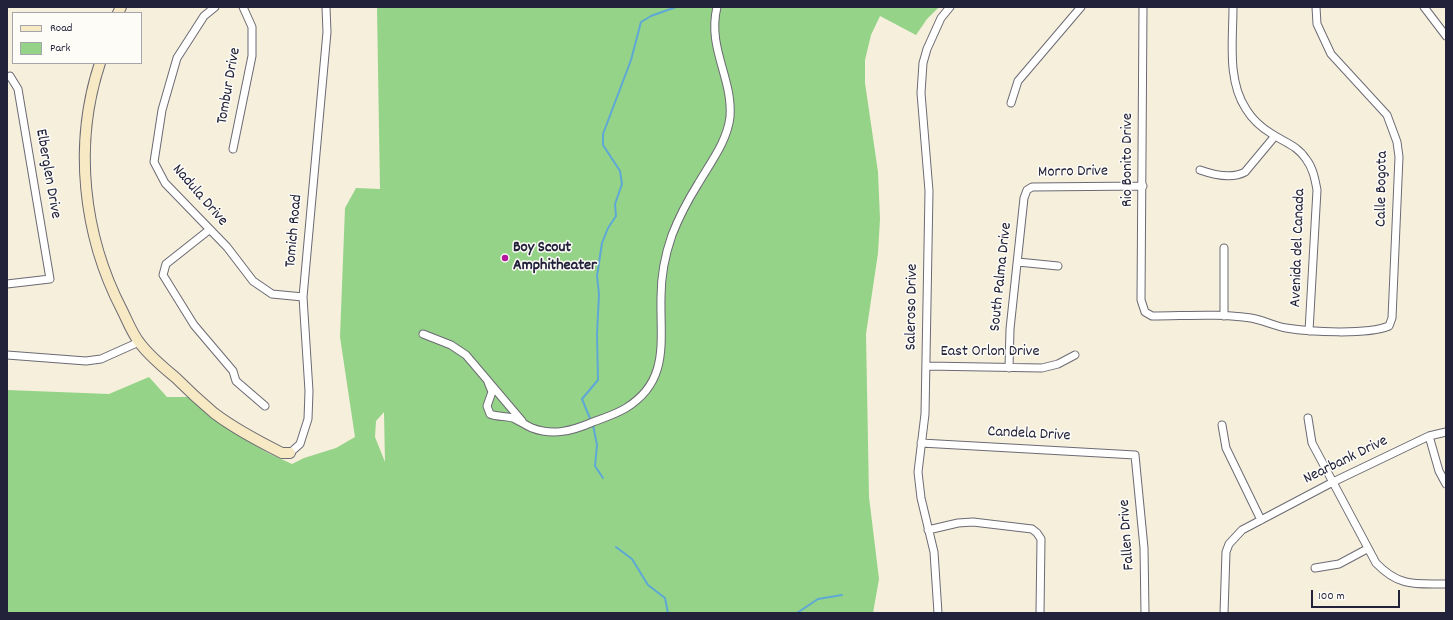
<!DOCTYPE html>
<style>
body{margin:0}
#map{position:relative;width:1453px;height:620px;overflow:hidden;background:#f5efdc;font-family:Dekko,sans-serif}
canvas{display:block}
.frame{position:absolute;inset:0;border:8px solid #22223b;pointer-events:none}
.legend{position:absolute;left:12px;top:12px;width:130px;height:52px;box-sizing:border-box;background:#fdfcf7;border:1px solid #a5a5ac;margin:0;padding:5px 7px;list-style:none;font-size:12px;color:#22223b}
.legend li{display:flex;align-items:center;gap:8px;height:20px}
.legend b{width:20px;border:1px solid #a5a5ac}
.scale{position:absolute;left:1311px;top:590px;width:89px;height:18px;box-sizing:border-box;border:2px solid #22223b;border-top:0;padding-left:5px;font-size:12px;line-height:14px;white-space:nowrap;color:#22223b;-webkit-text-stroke:3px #fdfcf7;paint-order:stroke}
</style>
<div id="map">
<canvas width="1453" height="620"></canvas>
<div class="frame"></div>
<ul class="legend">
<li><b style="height:5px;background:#f6e9c3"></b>Road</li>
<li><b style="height:11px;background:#94d388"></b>Park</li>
</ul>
<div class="scale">100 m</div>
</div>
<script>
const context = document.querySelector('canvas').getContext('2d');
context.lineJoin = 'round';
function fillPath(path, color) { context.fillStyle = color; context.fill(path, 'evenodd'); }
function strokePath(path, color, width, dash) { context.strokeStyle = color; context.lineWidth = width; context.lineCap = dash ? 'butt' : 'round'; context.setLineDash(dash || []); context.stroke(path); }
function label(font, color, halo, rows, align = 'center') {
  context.font = font + ' Dekko,sans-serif'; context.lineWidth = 3; context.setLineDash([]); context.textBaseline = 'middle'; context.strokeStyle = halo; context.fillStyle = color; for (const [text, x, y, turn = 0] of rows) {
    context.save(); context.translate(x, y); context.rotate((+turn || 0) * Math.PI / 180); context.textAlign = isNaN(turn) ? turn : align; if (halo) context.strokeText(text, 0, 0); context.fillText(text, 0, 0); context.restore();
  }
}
fillPath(new Path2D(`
 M377,7H939L927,19L916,35L880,16L871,35L865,60V83L878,172L880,219L878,253L866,334L869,497L879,579L873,613H7V390L109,394L149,377L167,397H188L236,434L268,453L292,464L304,458L336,448L355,437L340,337L345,208L356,188L380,189ZM384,412L385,462L375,437L376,421Z`), '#94d388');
strokePath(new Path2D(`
 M591,421L582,399L598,380L597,334L599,294L597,276L602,243L608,228L616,216L615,204L622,184L620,171L603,145V134L631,60L641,22L651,16L676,7
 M593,425L597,445L595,466L603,478
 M616,547L632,559L648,585L665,598L668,613
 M764,613H768
 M797,613L818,599L842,595`), '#5fa8d6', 2);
const street = new Path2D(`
 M215,7L204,16L177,58L162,110L154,162L165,183L227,247L253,281L272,294L303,297
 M1143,7L1141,300L1145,312L1152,316C1185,316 1219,313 1251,318C1263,320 1274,326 1286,328C1310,332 1367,335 1389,326L1392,318L1399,157L1397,142L1387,115L1331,54L1317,24L1316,7
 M1233,7C1233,40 1227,80 1246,109C1252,119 1262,128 1272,134C1284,142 1298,146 1306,159C1313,168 1315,179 1317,190L1309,331
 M1424,7L1446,36
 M7,77L10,76L18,89L50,279L7,284
 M1011,103L1018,81L1081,7
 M233,149L252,56V27L243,7
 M1200,170C1214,175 1232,179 1245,172L1275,136
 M209,230L166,264L163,275L194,325L233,371L236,381L265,406
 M1224,248V316
 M1018,262L1058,266
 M423,334L451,345L466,355L522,421
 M7,355L86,361L101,359L139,342
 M926,366L1042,368L1058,364L1075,355
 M1009,368L1010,329L1024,198L1027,190L1032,187L1143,186
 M488,382L492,392L487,406L490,414C497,417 505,416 513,418C520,421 525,425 532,428C553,436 572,431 593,422C604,418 616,414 626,408C670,381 660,341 661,297C661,277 665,255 672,235C679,217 688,200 698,184C710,163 727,142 730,117C733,78 707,48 717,7
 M1308,418L1312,443L1376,563C1399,587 1415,584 1446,584
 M1222,425L1226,448L1261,520
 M1429,436L1439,471L1446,484
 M921,443L1135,455L1144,548L1145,613
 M290,453L300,444L308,419L309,391L303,297L327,32L326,7
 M928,530L958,523L973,522L1032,529L1037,533L1041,539L1040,613
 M1315,568L1339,564L1367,549
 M938,613L934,552L921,498L918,472L925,414L929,191L921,93L923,63L927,49L941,18L950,7
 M1224,613L1226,552L1229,544L1242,530L1333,482L1429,436L1446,432`);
const secondary = new Path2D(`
 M118,13L121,7
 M100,63C73,144 83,235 122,310C127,320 132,333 139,342C149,356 163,367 176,378C188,390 201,402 214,413C235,429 258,441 282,453H290`);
strokePath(street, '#6c6a73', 9);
strokePath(secondary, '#6c6a73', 12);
strokePath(street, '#fff', 7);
strokePath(secondary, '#f6e9c3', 10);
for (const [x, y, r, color] of [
 [505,258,4,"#b5179e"]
]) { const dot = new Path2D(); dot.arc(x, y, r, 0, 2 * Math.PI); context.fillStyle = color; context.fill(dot); strokePath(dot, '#fdfcf7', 1.5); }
label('16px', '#22223b', '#fdfcf7', [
 ["Tombur Drive",230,86,-80],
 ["Rio Bonito Drive",1129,160,-90],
 ["Morro Drive",1073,173,-1],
 ["Elberglen Drive",47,174,80],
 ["Calle Bogota",1383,189,-89],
 ["Nadula Drive",199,196,49],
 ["Tomich Road",295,231,-85],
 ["Avenida del Canada",1299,248,-88],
 ["South Palma Drive",1002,277,-84],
 ["Saleroso Drive",913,307,-89],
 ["East Orlon Drive",990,353],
 ["Candela Drive",1029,435,3],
 ["Nearbank Drive",1346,461,-26],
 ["Fallen Drive",1128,535,-94]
]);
label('bold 16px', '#22223b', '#fdfcf7', [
 ["Boy Scout",513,249],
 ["Amphitheater",513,267]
], 'left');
</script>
